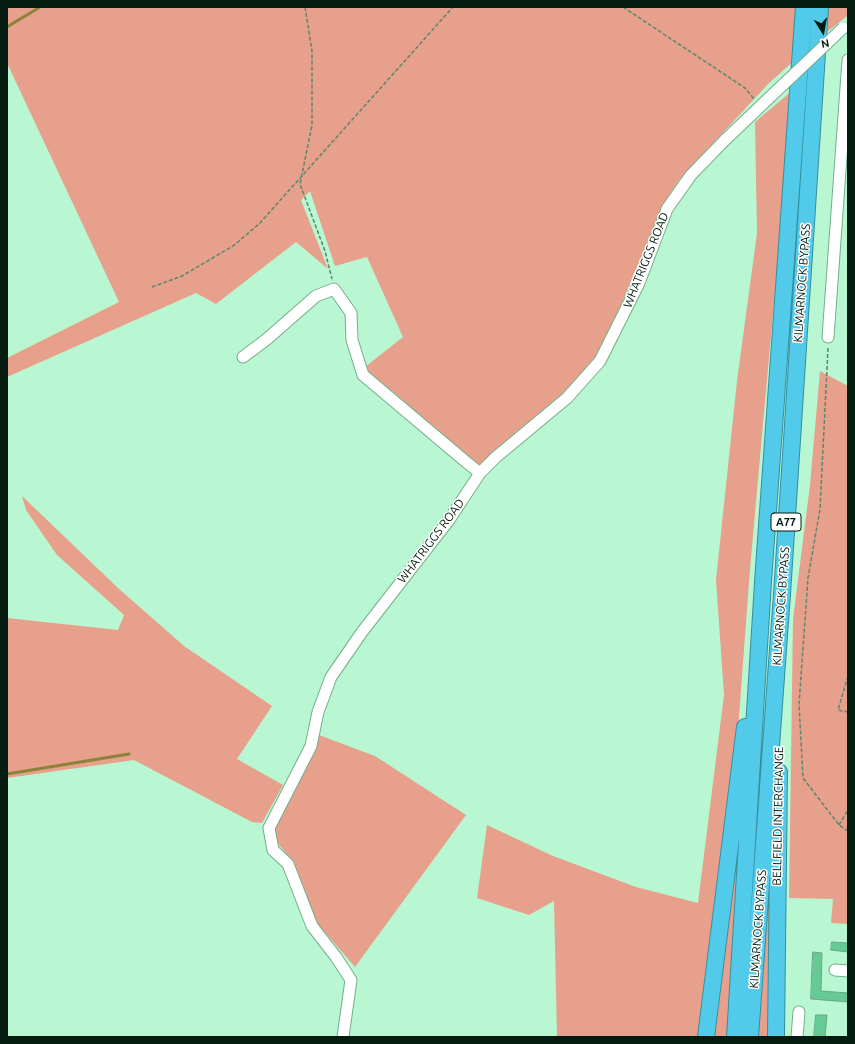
<!DOCTYPE html>
<style>
body{margin:0}
#map{position:relative;width:855px;height:1044px;overflow:hidden;background:#b9f7d2;font-family:Ubuntu,sans-serif}
canvas{display:block}
.frame{position:absolute;inset:0;border:8px solid #041c0f;pointer-events:none}
.north{position:absolute;left:803px;top:12px;width:40px;height:40px;-webkit-text-stroke:3px #fff;paint-order:stroke;rotate:169deg;font-size:11px;font-weight:700;line-height:16px;text-align:center;color:#041c0f}
.north::after{content:'';display:block;margin:auto;width:14px;height:18px;background:#041c0f;clip-path:polygon(50% 0,100% 100%,50% 72%,0 100%)}
</style>
<div id="map">
<canvas width="855" height="1044"></canvas>
<div class="frame"></div>
<div class="north">N</div>
</div>
<script>
const context = document.querySelector('canvas').getContext('2d');
context.lineJoin = 'round';
function fillPath(path, color) { context.fillStyle = color; context.fill(path, 'evenodd'); }
function strokePath(path, color, width, dash) { context.strokeStyle = color; context.lineWidth = width; context.lineCap = dash ? 'butt' : 'round'; context.setLineDash(dash || []); context.stroke(path); }
function label(font, color, halo, rows, align = 'center') {
  context.font = font + ' Ubuntu,sans-serif'; context.lineWidth = 3; context.setLineDash([]); context.textBaseline = 'middle'; context.strokeStyle = halo; context.fillStyle = color; for (const [text, x, y, turn = 0] of rows) {
    context.save(); context.translate(x, y); context.rotate((+turn || 0) * Math.PI / 180); context.textAlign = isNaN(turn) ? turn : align; if (halo) context.strokeText(text, 0, 0); context.fillText(text, 0, 0); context.restore();
  }
}
fillPath(new Path2D(`
 M7,7H798L795,60L769,83L679,180L662,207L604,346L574,383L480,466L366,373L365,367L403,337L367,257L335,266L310,191L301,200L328,269L296,242L216,304L196,293L7,377V358L119,302L7,63Z
 M825,7H847V16L823,35Z
 M793,90L750,569L731,824L702,1037H557L554,901L529,915L477,898L487,825L553,856L636,887L698,903L724,695L716,580L737,381L757,233L755,122Z
 M820,371L848,386V924L831,923L833,899L789,898L793,619L810,485Z
 M22,496L118,588L184,646L272,706L237,759L283,785L262,823L252,822L134,760L7,778V618L118,630L124,615L57,555L26,510Z
 M319,735L375,756L466,815L355,967L316,922L290,858L275,840V826Z
 M735,850L741,851L729,1037H712Z
 M767,855H773L771,1037H756Z`), '#e7a08b');
strokePath(new Path2D(`
 M7,27L40,7
 M7,774L129,754`), '#8a8338', 3);
const building = new Path2D(`
 M832,942L848,943V952L831,950Z
 M813,952L822,953L821,991L848,993V1002L811,999Z
 M816,1015H827L825,1037H814Z`);
fillPath(building, '#66ca94');
strokePath(building, '#6aa683', 1);
const minor = new Path2D(`
 M828,337L848,60
 M243,357L267,339L316,296L334,289L351,313L352,340L363,375L465,461L480,473
 M835,970L848,971
 M343,1037L351,980L336,957L312,926L288,864L273,850L269,828L311,746L318,712L331,677L362,632L449,520L480,473L496,457L567,398L600,361L639,283L667,209L691,175L724,141L769,98
 M797,1037L799,1012`);
const highway = new Path2D(`
 M706,1037L745,727
 M735,1037L763,582L804,7
 M750,1037L782,594L820,7
 M776,1037L779,772`);
strokePath(minor, '#73ae8b', 13);
strokePath(highway, '#378e9d', 18);
strokePath(new Path2D(`
 M305,7L312,51V125L300,184L325,251L332,279
 M623,7L745,88L754,99
 M152,287L182,276L233,246L259,224L453,7
 M828,348L820,509L808,578L799,704L803,778L839,825L848,831
 M848,676L838,710L848,712
 M839,825L848,810`), '#5c866e', 1.5, [4, 2]);
strokePath(minor, '#fff', 11);
strokePath(highway, '#52cbea', 16);
const minorBridge = new Path2D(`
 M769,98L843,28`);
strokePath(minorBridge, '#73ae8b', 13, []);
strokePath(minorBridge, '#fff', 11);
for (const [x, y, w] of [
 [786,522,30]
]) { const box = new Path2D(); box.roundRect(x - w / 2, y - 9, w, 18, 3); context.fillStyle = '#fff'; context.fill(box); strokePath(box, '#041c0f', 1); }
label('bold 11px', '#041c0f', null, [
 ["A77",786,522]
]);
label('12px', '#041c0f', '#fff', [
 ["WHATRIGGS ROAD",646,260,-68],
 ["KILMARNOCK BYPASS",802,283,-86],
 ["WHATRIGGS ROAD",431,541,-53],
 ["KILMARNOCK BYPASS",781,606,-86],
 ["BELLFIELD INTERCHANGE",778,816,-89],
 ["KILMARNOCK BYPASS",758,929,-86]
]);
</script>
